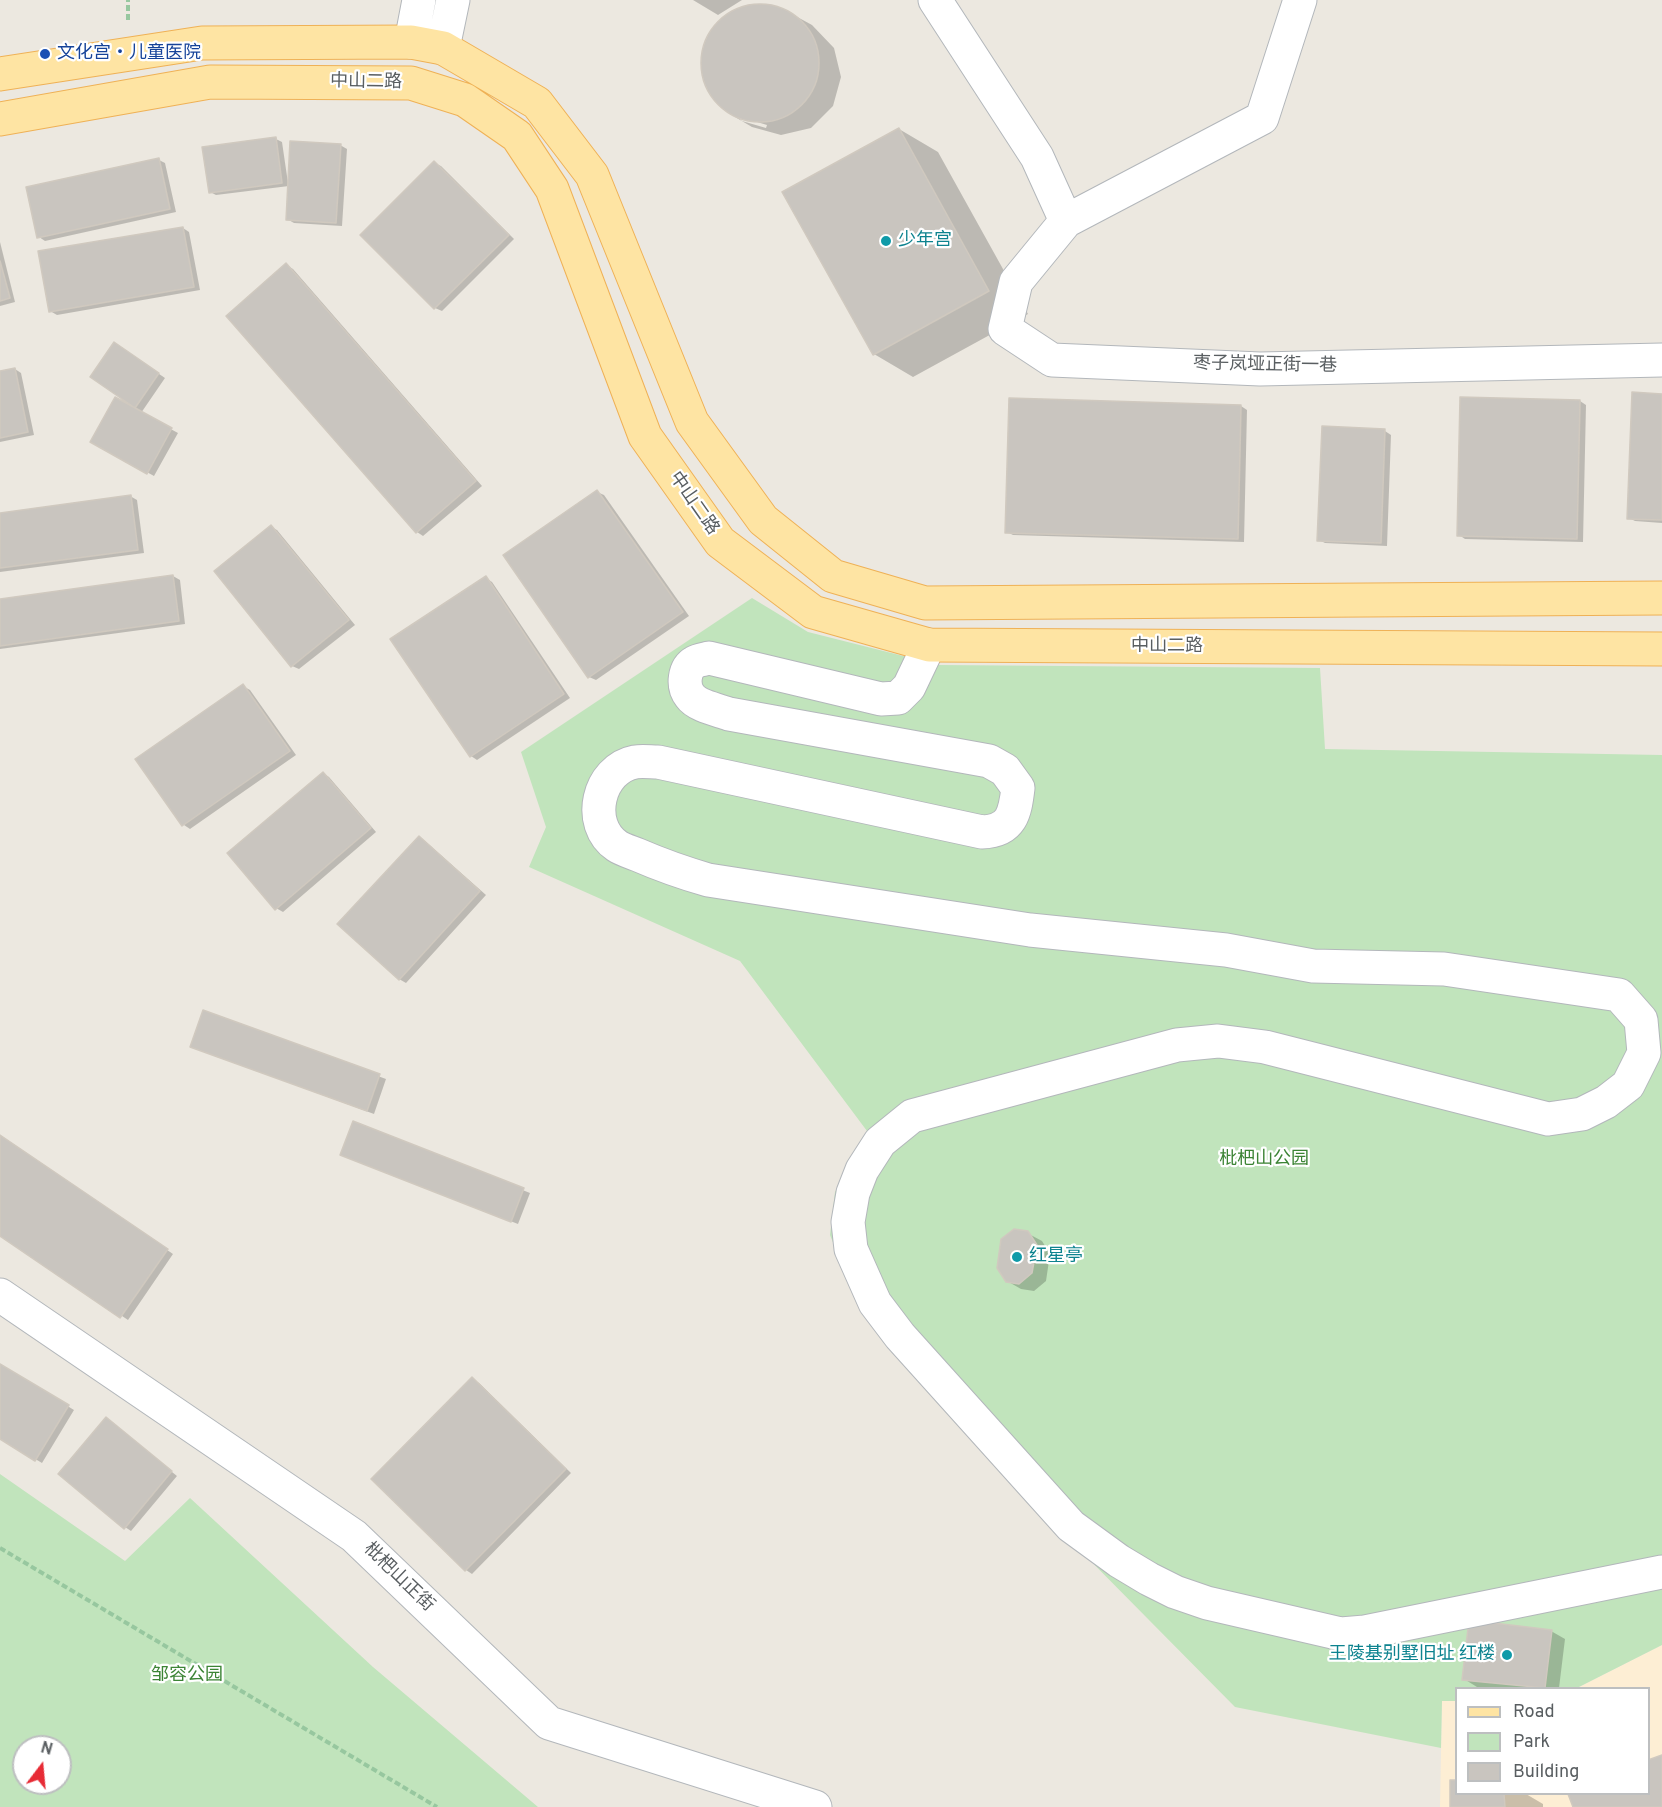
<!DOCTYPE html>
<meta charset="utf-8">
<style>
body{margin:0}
#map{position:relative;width:1662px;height:1807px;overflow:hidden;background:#ece8e0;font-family:Overpass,sans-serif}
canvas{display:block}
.legend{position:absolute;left:1455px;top:1687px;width:195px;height:108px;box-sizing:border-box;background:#fff;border:2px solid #bdbfc0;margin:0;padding:8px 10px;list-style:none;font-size:18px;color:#595e61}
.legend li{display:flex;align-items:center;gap:12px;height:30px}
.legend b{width:30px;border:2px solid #bdbfc0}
.north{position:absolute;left:12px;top:1735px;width:60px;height:60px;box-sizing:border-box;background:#fff;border:2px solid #bdbfc0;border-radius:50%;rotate:16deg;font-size:16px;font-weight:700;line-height:24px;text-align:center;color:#595e61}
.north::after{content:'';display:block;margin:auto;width:21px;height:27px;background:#e72b35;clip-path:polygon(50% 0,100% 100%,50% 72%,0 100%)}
</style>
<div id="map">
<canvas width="1662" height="1807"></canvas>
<ul class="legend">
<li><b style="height:8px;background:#fee4a3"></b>Road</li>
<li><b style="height:16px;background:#c1e4bc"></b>Park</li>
<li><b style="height:16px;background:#c9c5bf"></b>Building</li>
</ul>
<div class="north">N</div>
</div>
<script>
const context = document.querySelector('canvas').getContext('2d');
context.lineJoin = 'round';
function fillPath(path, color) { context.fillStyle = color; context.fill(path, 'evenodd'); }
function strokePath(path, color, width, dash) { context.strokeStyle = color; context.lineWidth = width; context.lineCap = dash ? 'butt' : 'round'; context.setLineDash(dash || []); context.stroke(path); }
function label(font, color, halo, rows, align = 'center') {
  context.font = font + ' Overpass,"Noto Sans SC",sans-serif'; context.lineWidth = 4.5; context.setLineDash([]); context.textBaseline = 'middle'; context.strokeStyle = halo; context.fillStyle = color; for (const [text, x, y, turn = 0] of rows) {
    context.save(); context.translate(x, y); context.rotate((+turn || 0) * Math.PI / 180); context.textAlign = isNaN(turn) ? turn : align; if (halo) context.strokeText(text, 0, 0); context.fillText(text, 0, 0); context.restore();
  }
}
fillPath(new Path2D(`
 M1662,1645V1807H1440L1442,1700L1456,1701V1794H1648V1688H1577Z`), '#fdeed4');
fillPath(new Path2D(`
 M752,598L808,632L939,665L1320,668L1325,749L1662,755V1645L1577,1688H1456V1701H1442L1441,1748L1235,1707L1062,1532L859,1307L830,1235L835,1192L867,1131L740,961L529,867L546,827L521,752Z
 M0,1474L125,1561L190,1498L373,1667L538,1807H0ZM24,1747H60V1783H24Z`), '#c1e4bc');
fillPath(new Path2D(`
 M693,0H742L718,15Z
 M760,4L790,13L812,25L834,48L841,77L833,106L811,128L781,135L752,127L730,114L709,92L701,63L709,33L731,12ZM737,116L767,125L766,128L742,121Z
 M899,129L938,152L1028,314L913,377L874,354Z
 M276,139L282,142L288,183L340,145L347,149L342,226L294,223L287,219L289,186L216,195L210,192Z
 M159,160L165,163L176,212L45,241L39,237Z
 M434,163L441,166L514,239L442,311L435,308L362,235Z
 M183,228L189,232L200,290L57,315L50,311Z
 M0,242L15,302L0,306Z
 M286,265L293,269L482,486L423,536L417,532Z
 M121,348L165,378L141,413L178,433L154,476L92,442L116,399L132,406L133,405Z
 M15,369L21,373L34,435L0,442V372Z
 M1662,395V523L1635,521L1629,518Z
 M1580,401L1586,405L1583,542L1465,539L1459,535Z
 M1241,406L1247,410L1244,542L1013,535L1007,532Z
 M1385,431L1391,435L1387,546L1325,543L1319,540Z
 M597,492L604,495L689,616L596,680L589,677Z
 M130,496L137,500L144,553L0,572V514Z
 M271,527L277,530L355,625L299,669L292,666Z
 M173,576L180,580L185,624L0,649V600Z
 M486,578L492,582L570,698L477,760L471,756Z
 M243,686L250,690L296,755L190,829L184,825Z
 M323,773L329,777L376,832L283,912L276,908Z
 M419,837L425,841L486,895L406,983L399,979Z
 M204,1012L386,1079L374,1114L192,1047Z
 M354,1123L530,1193L518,1224L348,1158Z
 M0,1136L173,1254L128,1320L0,1234Z
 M1027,1233L1042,1241L1050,1254L1046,1281L1034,1291L1021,1289L1007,1281Z
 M0,1365L74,1410L42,1463L0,1438Z
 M472,1379L479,1383L571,1473L472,1574L466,1570Z
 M106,1419L177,1476L131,1531L125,1527Z
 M1551,1631L1565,1639L1559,1688H1490L1477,1687L1464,1679Z
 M1662,1757V1807H1574L1569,1794H1648Z
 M1452,1781H1456V1794H1526L1543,1804V1807H1452Z`), '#0003');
const building = new Path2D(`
 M701 63a59 59 0 1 1 118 0a59 59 0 1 1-118 0Z
 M899,128L989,291L873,355L782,192Z
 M276,137L282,183L209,193L202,147Z
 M290,141L341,144L336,223L286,220Z
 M159,158L170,209L37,238L26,187Z
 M434,161L509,235L434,309L360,235Z
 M183,227L194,287L49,312L38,251Z
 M0,261L10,298L0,301Z
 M286,263L476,481L416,533L226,316Z
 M114,342L159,373L135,408L90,377Z
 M15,368L28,432L0,438V371Z
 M1632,392L1662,394V520L1627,519Z
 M115,397L172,428L147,474L90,442Z
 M1460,397L1580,400L1577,539L1457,536Z
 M1009,398L1241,405L1238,539L1005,533Z
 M1322,426L1385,429L1381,543L1317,541Z
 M597,490L683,612L588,678L503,555Z
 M131,495L138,550L0,568V513Z
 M271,525L349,620L291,667L214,571Z
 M173,575L179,621L0,646V599Z
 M486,576L564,694L470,757L390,639Z
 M243,684L290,751L182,826L135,759Z
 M323,772L371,828L275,910L227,853Z
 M419,836L480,891L399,980L337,924Z
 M203,1010L380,1074L367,1111L190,1047Z
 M353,1121L524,1188L511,1222L340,1155Z
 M0,1135L168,1249L120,1318L0,1236Z
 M1014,1229L1028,1231L1037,1245L1032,1273L1019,1284L1006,1282L997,1268L1001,1239Z
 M0,1364L69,1405L35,1461L0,1439Z
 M472,1377L566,1469L465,1571L371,1479Z
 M106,1417L172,1471L124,1529L58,1474Z
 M1469,1620L1552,1630L1545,1688L1462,1680Z
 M1662,1755V1807H1573L1568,1794H1648V1760Z
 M1450,1780H1456V1794H1504L1505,1807H1450Z`);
fillPath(building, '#c9c5bf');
strokePath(building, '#d0c9bf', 1.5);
const minor = new Path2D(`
 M935,0L1037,157L1066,221L1262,118L1300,0
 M411,42L419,0
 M443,48L453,0
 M1066,221L1016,282L1005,329L1052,360L1260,369L1662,360
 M929,645L909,687L898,698L881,699L709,658C705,659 698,660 695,662C684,668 682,686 690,696C697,706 718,710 729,714L989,761L1005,770L1018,788C1015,813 1012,831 982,832L658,762C651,762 642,761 635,762C598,769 585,824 617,846C623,850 631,852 638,855C661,865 684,873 708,880L1030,930L1226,950L1313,966L1444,969L1619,995L1641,1020L1644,1053L1628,1085L1606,1102L1582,1114L1548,1119L1265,1047L1218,1041L1177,1045L912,1116L880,1142L862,1170L853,1193L848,1222L851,1249L875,1303L900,1336L1071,1526L1119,1561L1149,1579L1175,1592L1207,1603L1341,1634L1365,1632L1662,1572
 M0,1295L354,1536L549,1723L815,1807`);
const major = new Path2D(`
 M0,74L202,43L411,42L443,48L537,103L592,175L692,422L763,520L833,576L925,603L1662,598
 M0,119L210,82L411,83L465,100L517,136L552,189L645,436L720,542L813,612L929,645L1662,649`);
strokePath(minor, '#b3b7bb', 35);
strokePath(major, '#efb156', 35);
strokePath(new Path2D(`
 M128,20V0
 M0,1548L437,1807`), '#97c79f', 4, [6, 3]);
strokePath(minor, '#fff', 33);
strokePath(major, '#fee4a3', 33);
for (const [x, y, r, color] of [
 [45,54,6,"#1a4fb4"],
 [886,241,6,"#0f9aa8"],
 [1017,1257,6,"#0f9aa8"],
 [1507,1655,6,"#0f9aa8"]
]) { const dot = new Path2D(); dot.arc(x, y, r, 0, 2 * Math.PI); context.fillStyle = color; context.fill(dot); strokePath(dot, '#fff', 2); }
label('18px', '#164399', '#fff', [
 ["文化宫‧儿童医院",57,54]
], 'left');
label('18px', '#595e61', '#fff', [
 ["中山二路",366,83,1],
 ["枣子岚垭正街一巷",1265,366,1],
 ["中山二路",693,504,55],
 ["中山二路",1167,647],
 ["枇杷山正街",398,1578,44]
]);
label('18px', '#0d838f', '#fff', [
 ["少年宫",898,241],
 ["红星亭",1029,1257],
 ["王陵基别墅旧址 红楼",1495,1655,"right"]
], 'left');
label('18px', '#3c8435', '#fff', [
 ["枇杷山公园",1264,1160],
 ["邹容公园",187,1676]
]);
</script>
